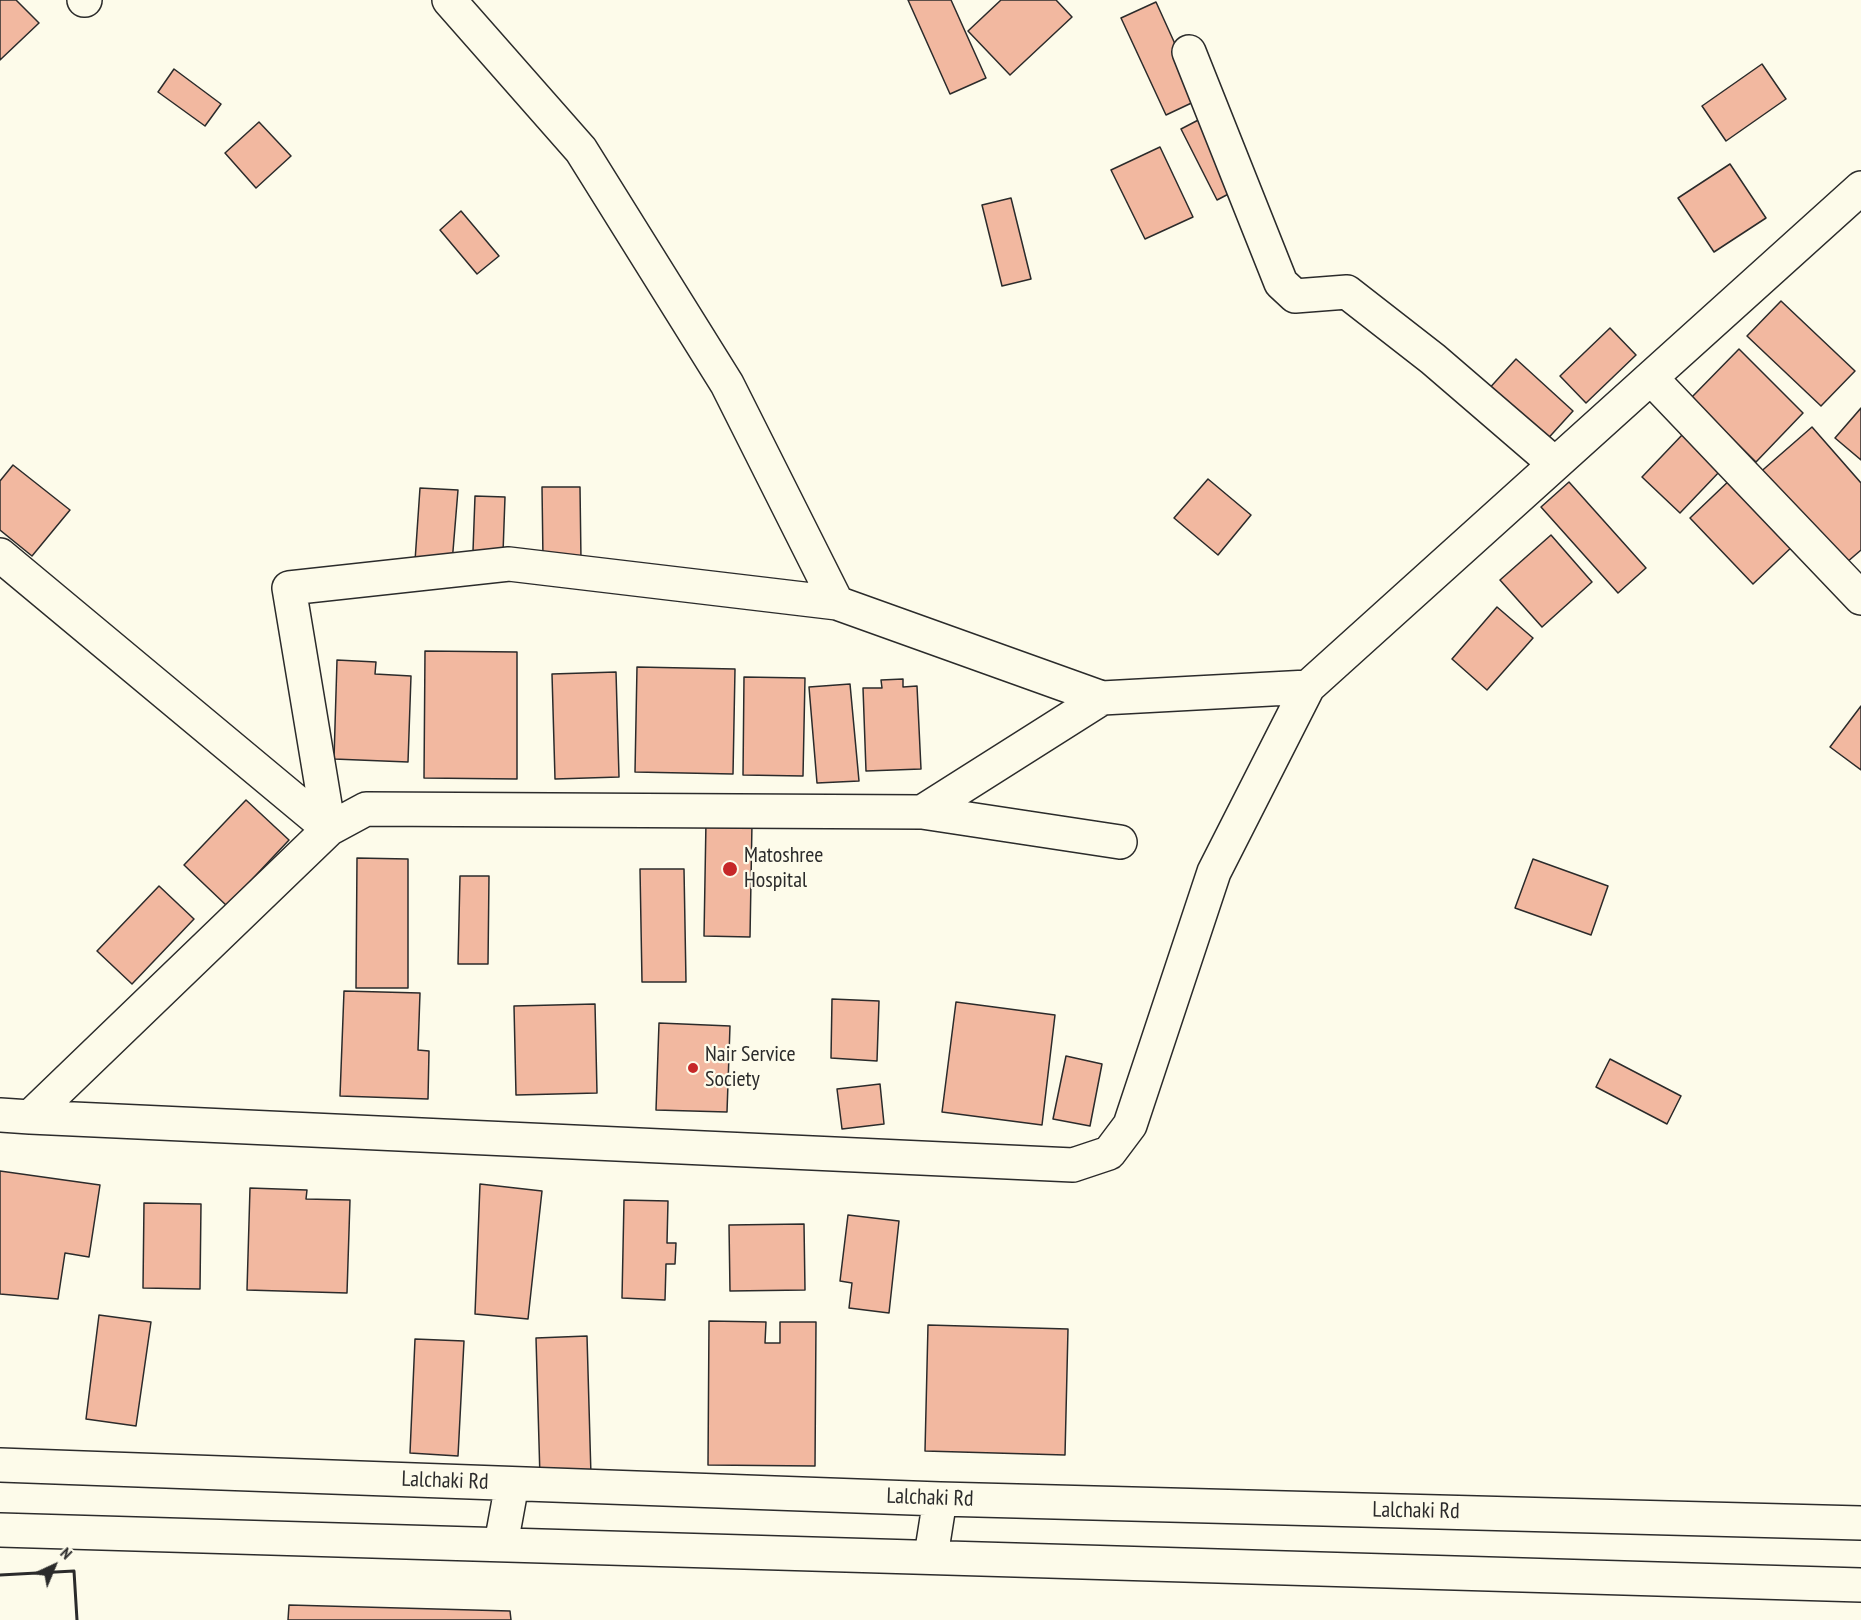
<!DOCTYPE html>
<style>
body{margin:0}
#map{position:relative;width:1861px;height:1620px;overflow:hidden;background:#fdfbea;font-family:"PT Sans Narrow",sans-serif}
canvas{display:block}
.north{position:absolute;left:24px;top:1536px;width:60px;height:60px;-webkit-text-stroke:4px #fdfbea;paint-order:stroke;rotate:44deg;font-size:16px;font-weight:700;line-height:24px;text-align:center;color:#2b2b2b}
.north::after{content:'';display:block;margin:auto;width:21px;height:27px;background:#2b2b2b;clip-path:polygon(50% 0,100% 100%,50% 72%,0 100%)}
</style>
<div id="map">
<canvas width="1861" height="1620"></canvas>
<div class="north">N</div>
</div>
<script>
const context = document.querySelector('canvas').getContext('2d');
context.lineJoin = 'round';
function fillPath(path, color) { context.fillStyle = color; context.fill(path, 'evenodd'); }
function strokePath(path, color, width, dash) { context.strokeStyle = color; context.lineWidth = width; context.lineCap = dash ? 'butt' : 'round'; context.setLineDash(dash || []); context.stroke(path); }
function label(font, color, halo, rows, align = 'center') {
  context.font = font + ' "PT Sans Narrow",sans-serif'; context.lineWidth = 4.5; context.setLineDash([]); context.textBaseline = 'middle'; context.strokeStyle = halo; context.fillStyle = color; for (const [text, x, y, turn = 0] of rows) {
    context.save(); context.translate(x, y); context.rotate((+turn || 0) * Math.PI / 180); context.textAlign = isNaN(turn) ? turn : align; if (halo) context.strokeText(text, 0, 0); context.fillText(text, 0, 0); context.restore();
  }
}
const building = new Path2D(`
 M0,0H16L39,23L0,60Z
 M908,0H951L986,78L950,94Z
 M1001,0H1056L1072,17L1010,75L968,31Z
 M1156,2L1200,99L1166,115L1121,18Z
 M1762,64L1786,99L1726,141L1702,106Z
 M174,69L221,104L205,126L158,92Z
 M1206,116L1242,187L1217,200L1181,129Z
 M259,122L291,156L256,188L225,153Z
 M1160,147L1193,217L1145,239L1111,170Z
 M1730,164L1766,218L1714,252L1678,198Z
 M1011,198L1031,279L1002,286L982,205Z
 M461,211L499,256L477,274L440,230Z
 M1781,301L1855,371L1821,406L1747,336Z
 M1610,328L1636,355L1586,403L1560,376Z
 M1739,349L1803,413L1756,462L1691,398Z
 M1516,359L1573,411L1543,444L1486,392Z
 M1861,408V460L1835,438Z
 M1812,427L1861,483V550L1839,569L1757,475Z
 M1683,434L1721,470L1680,513L1642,477Z
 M13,465L70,510L32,556L0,530V481Z
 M1733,477L1796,543L1753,584L1690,518Z
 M1208,479L1251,515L1218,555L1174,518Z
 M1569,482L1646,568L1618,593L1541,507Z
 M542,487H580L581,560H543Z
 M420,488L458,490L452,563L415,561Z
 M475,496L505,497L503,553L473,551Z
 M1551,535L1592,582L1542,627L1500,580Z
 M1497,607L1533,638L1487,690L1452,659Z
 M425,651L517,652V779L424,778Z
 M337,660L376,662L375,674L411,676L408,762L334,759Z
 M637,667L735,669L733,774L635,772Z
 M616,672L619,777L555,779L552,674Z
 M744,677L805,678L803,776L743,775Z
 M903,679V687L917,686L921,769L866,771L863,688H882L881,680Z
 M850,684L859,781L817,783L809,687Z
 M1861,706V770L1830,747Z
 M246,800L289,840L227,906L184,865Z
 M706,821L752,823L750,937L704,936Z
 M357,858L408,859V988H356Z
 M1533,859L1608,886L1591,935L1515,908Z
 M640,869H684L686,982H642Z
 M460,876H489L488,964H458Z
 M159,886L194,919L132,984L97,951Z
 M344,991L420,993L418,1050L429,1051L428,1099L340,1096Z
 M832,999L879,1001L877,1061L831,1058Z
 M956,1002L1055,1015L1042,1125L942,1112Z
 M595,1004L597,1093L516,1095L514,1006Z
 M659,1023L730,1026L727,1112L656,1110Z
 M1066,1056L1102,1064L1090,1126L1053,1119Z
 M1610,1059L1681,1096L1667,1124L1596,1087Z
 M880,1084L884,1124L842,1129L837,1089Z
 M0,1171L100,1185L89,1257L65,1253L58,1299L0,1294Z
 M480,1184L542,1191L528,1319L475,1314Z
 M250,1188L307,1190L306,1199L350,1200L347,1293L247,1290Z
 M624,1200L668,1201L667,1243H676L675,1264H666L665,1300L622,1298Z
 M144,1203L201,1204L200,1289L143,1288Z
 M848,1215L899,1221L889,1313L849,1308L852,1283L840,1281Z
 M804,1224L805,1290L730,1291L729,1225Z
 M99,1315L151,1322L136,1426L86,1419Z
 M709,1321L766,1322L765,1343H780V1322H816L815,1466L708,1465Z
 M928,1325L1068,1329L1065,1455L925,1451Z
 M587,1336L591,1476L540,1478L536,1338Z
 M415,1339L464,1341L458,1456L410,1453Z
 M289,1605L510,1611L511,1620H288Z`);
fillPath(building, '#f2b8a0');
strokePath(building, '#2b2b2b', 1.5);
const minor = new Path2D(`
 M84,0H85
 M449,0L581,150L727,384L837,603
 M1189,52L1281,283L1295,296L1347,292L1433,359L1555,464
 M1651,378L1861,598
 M0,555L329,829
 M922,812L1120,842
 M329,829L289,588L509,564L837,603L1102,698
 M0,1115L30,1117L329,829L366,809L922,812L1102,698L1308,687L1861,188
 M30,1117L1073,1165L1109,1153L1130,1125L1214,872L1308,687`);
const major = new Path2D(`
 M0,1465L940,1499L1861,1523
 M0,1530L1861,1585
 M501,1544L512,1484
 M931,1556L940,1499`);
strokePath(minor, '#2b2b2b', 36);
strokePath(major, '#2b2b2b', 36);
strokePath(minor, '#fdfbea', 33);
strokePath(major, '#fdfbea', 33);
strokePath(new Path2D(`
 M0,1575L74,1571L77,1620`), '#2b2b2b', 3);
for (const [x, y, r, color] of [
 [730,869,8,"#c62828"],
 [693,1068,6,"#c62828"]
]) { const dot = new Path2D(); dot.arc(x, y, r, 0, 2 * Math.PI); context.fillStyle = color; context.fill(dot); strokePath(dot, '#fdfbea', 2); }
label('22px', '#2b2b2b', '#fdfbea', [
 ["Matoshree",744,856],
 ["Hospital",744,881],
 ["Nair Service",705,1055],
 ["Society",705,1080]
], 'left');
label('22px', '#2b2b2b', '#fdfbea', [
 ["Lalchaki Rd",445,1481,2],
 ["Lalchaki Rd",930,1498,2],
 ["Lalchaki Rd",1416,1511,1]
]);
</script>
